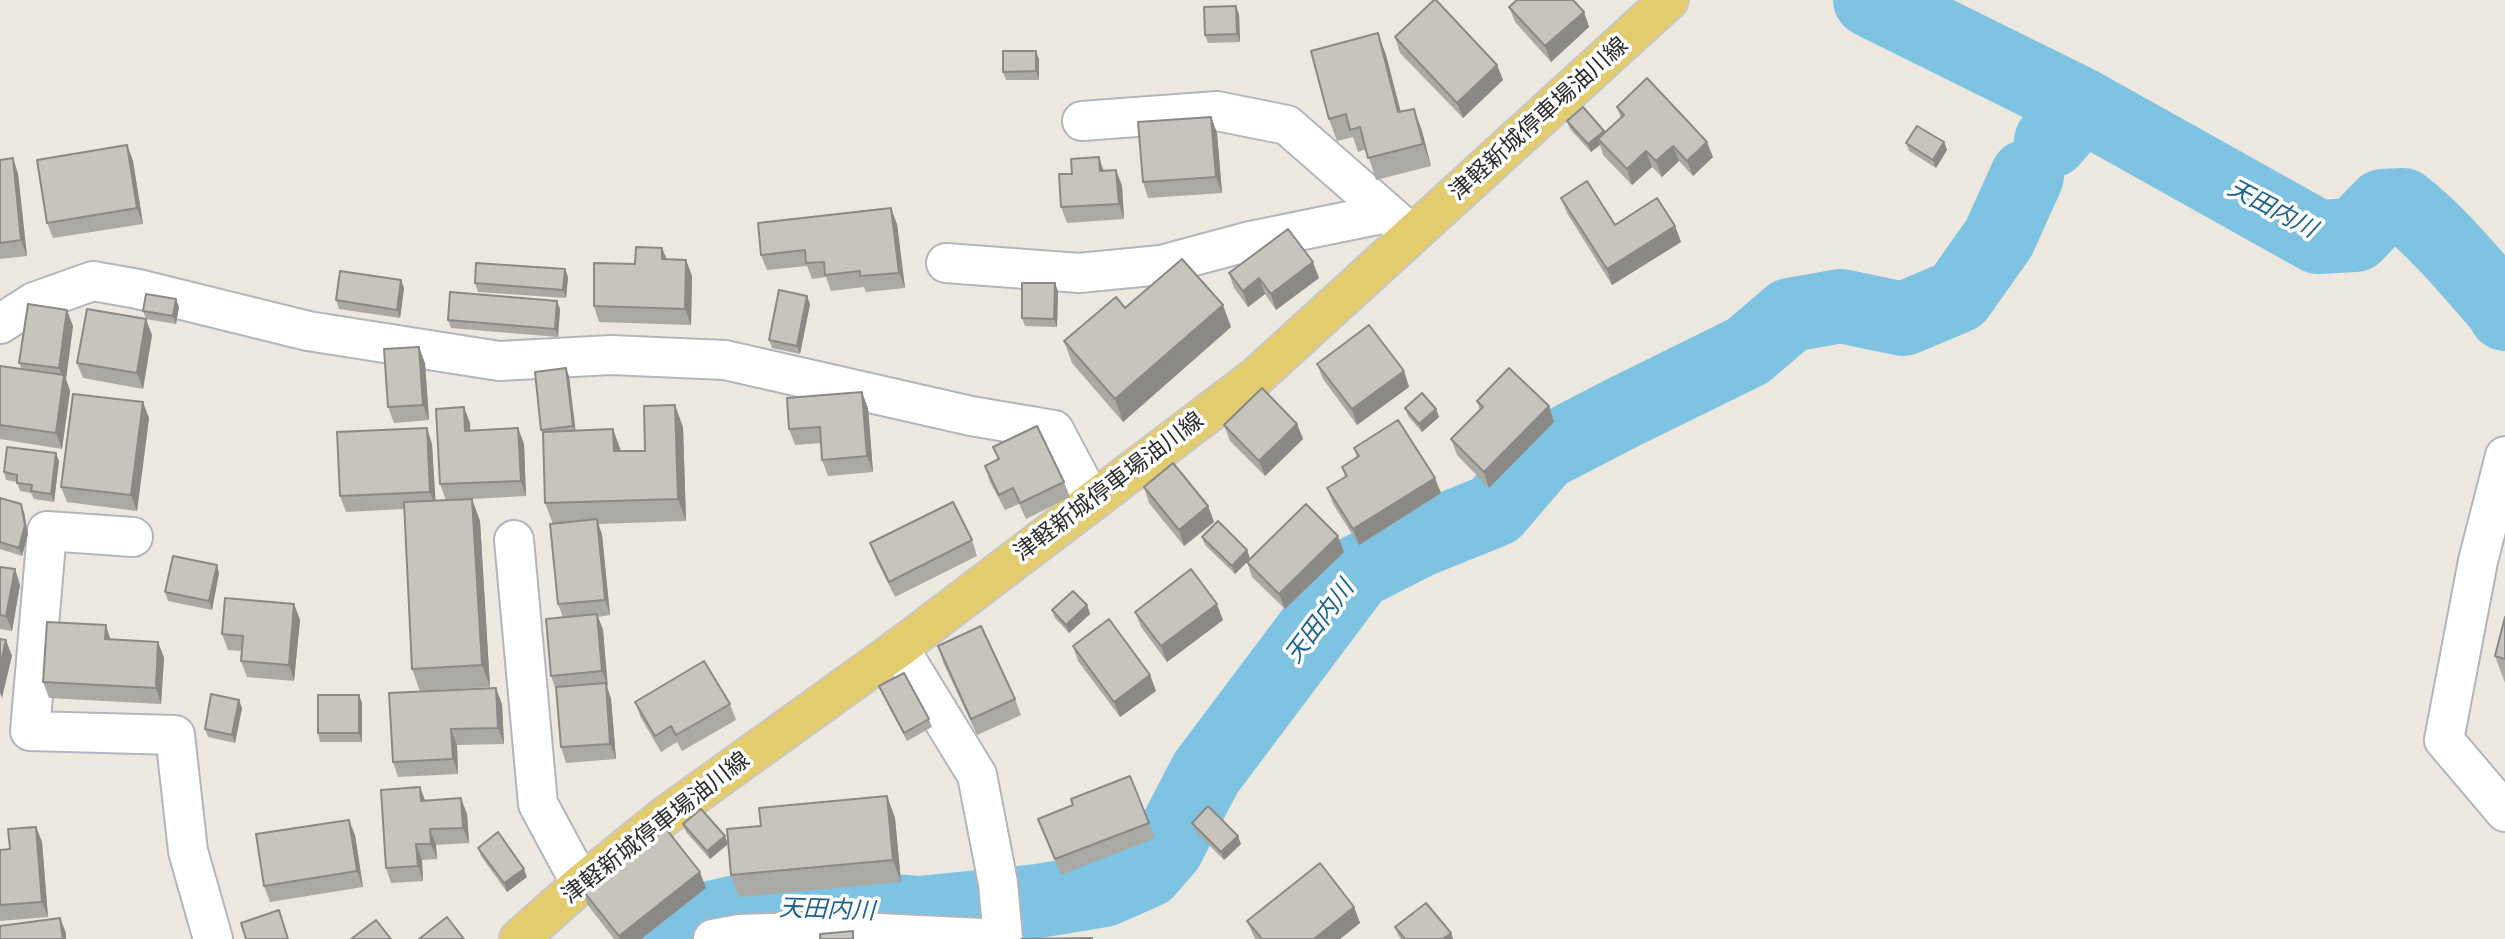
<!DOCTYPE html>
<meta charset="utf-8">
<style>
body{margin:0}
canvas{display:block;background:#ece7df}
</style>
<canvas width="2505" height="939"></canvas>
<script>
const context = document.querySelector('canvas').getContext('2d');
context.lineJoin = 'round';
function strokePath(path, color, width, dash) { context.strokeStyle = color; context.lineWidth = width; context.lineCap = dash ? 'butt' : 'round'; context.setLineDash(dash || []); context.stroke(path); }
function fillPath(path, color) { context.fillStyle = color; context.fill(path, 'evenodd'); }
function label(font, color, halo, rows, align = 'center') {
  context.font = font + ' Cabin,"Noto Sans JP",sans-serif'; context.lineWidth = 7; context.setLineDash([]); context.textBaseline = 'middle'; context.strokeStyle = halo; context.fillStyle = color; for (const [text, x, y, turn = 0] of rows) {
    context.save(); context.translate(x, y); context.rotate((+turn || 0) * Math.PI / 180); context.textAlign = isNaN(turn) ? turn : align; if (halo) context.strokeText(text, 0, 0); context.fillText(text, 0, 0); context.restore();
  }
}
strokePath(new Path2D(`
 M1870,0L2082,105
 M2051,141L2082,105L2318,237L2355,235L2383,206L2403,205C2441,235 2471,273 2503,309L2505,314
 M660,939L698,921L754,908H849L919,913L1038,901L1104,890L1147,871L1167,848L1206,773L1357,572L1418,541L1495,510L1543,454L1622,413L1748,351L1790,315L1841,306L1903,319L1958,296L1999,238L2027,176`), '#7ec3e2', 74);
const minor = new Path2D(`
 M1082,121L1217,111L1287,125L1400,224
 M946,263L1079,273L1161,265L1250,241L1387,213
 M0,324L34,302L93,281L138,289L308,331L499,361L611,355L725,360L971,416L1054,430L1091,500
 M2505,456L2478,561L2444,740L2505,812
 M133,537L47,531L30,731L175,735L188,851L213,939
 M514,540L538,804L581,884
 M899,648L977,775L998,883L1003,938
 M713,939L740,934L835,931L1003,939`);
const major = new Path2D(`
 M519,939L581,884L664,817L899,648L1256,377L1669,0`);
strokePath(minor, '#b3b5bd', 42);
strokePath(major, '#c8c8c8', 42);
strokePath(minor, '#fff', 38);
strokePath(major, '#e2cc6e', 38);
fillPath(new Path2D(`
 M1509,7L1584,12L1589,27L1551,62L1515,22Z
 M1239,14L1240,42L1208,43L1205,35Z
 M1378,33L1386,55L1401,112L1414,109L1422,131L1431,166L1376,180L1366,149L1358,152L1353,137L1337,141L1329,119Z
 M1395,37L1497,65L1503,80L1463,118L1400,53Z
 M1039,59V80H1006L1003,72Z
 M1617,107L1713,157L1693,176L1679,161L1662,177L1652,167L1632,185L1603,155L1600,145L1591,152L1570,129L1567,121L1604,131V133L1621,118Z
 M1211,117L1217,133L1222,193L1148,198L1143,182Z
 M1944,142L1947,150L1936,168L1909,151L1906,143Z
 M127,145L133,161L143,224L53,238L47,223Z
 M13,158L18,174L27,256L0,259V160Z
 M1116,170L1122,186L1124,219L1067,223L1061,207L1104,171Z
 M1561,198L1615,225L1675,226L1681,242L1612,285L1567,213Z
 M897,224L905,288L866,292L864,287L831,291L826,277L812,279L807,266L767,270L761,255Z
 M662,248L667,259L686,260L692,276L691,325L599,322L594,306L635,264Z
 M565,269L568,277L566,298L478,292L475,283Z
 M1229,273L1319,278L1276,310L1265,294L1248,307L1234,288Z
 M404,288L400,318L339,309L336,300Z
 M1058,291L1057,327L1025,326L1022,318Z
 M810,304L800,354L772,348L769,340Z
 M179,307L176,324L146,319L143,311Z
 M1125,308L1231,327L1123,422L1072,363L1064,341Z
 M560,309L558,337L451,328L448,320Z
 M73,326L66,379L70,391L62,449L0,439V366L22,369L19,363Z
 M152,335L143,389L83,378L77,363Z
 M425,363L429,420L394,423L388,407Z
 M1317,364L1404,371L1409,387L1357,425L1323,379Z
 M569,376L575,430L621,451H645L683,427L686,521L598,524L602,535L610,615L598,617L603,630L607,687L611,699L616,759L566,763L561,747L556,690L551,676L563,617L558,604L553,524L545,503L543,434L541,430Z
 M1477,401L1549,406L1554,422L1489,488L1457,455L1451,439L1480,410Z
 M868,408L873,472L828,476L822,460L821,443L795,445L789,429Z
 M1405,408L1436,409L1439,417L1422,432L1408,416Z
 M149,418L137,511L67,502L61,487Z
 M470,423V430L518,428L524,444L526,496L472,499L480,521L490,687L420,691L412,669L404,509L346,512L340,496L432,444L435,501L446,500L440,484Z
 M1297,424L1303,439L1265,476L1230,441L1224,425Z
 M993,447L1064,482L1070,497L1026,519L1019,504L1005,510L990,482L985,466L998,460Z
 M1354,448L1441,493L1359,545L1333,504L1327,488L1345,477L1342,467L1357,458Z
 M59,461L54,502L34,499L31,493L20,491L17,482L6,480L4,472Z
 M1144,487L1208,506L1214,522L1184,546L1149,503Z
 M0,498L24,512L28,534L22,556L0,549Z
 M1338,536L1344,552L1285,609L1252,577L1247,562L1235,574L1205,545L1202,537L1247,550L1250,558Z
 M972,540L977,556L895,597L876,559L870,543Z
 M0,567L15,569L20,585L12,631L0,629Z
 M219,573L212,610L168,601L165,592Z
 M294,604L300,620L294,681L247,677L241,661L242,651L228,650L222,634Z
 M1087,605L1090,614L1069,633L1055,618L1052,610Z
 M1135,612L1223,620L1167,662L1141,627Z
 M2505,617V683L2495,656Z
 M111,640L158,642L164,658L161,704L49,698L43,682Z
 M938,646L1015,699L1021,715L977,735L943,662Z
 M1073,646L1150,675L1156,691L1120,717L1078,661Z
 M879,686L929,719L932,727L907,741L882,694Z
 M389,693L502,704L504,744L457,745L458,774L398,777L393,762Z
 M359,695L362,703V742H320L318,733Z
 M635,702L730,704L736,720L682,751L677,742L661,752L641,718Z
 M242,708L235,743L208,737L205,729Z
 M420,787L425,801L467,814L469,843L436,845L437,859L422,860L423,881L391,883L386,868Z
 M887,796L895,818L901,882L739,897L731,875L761,826Z
 M1073,805L1149,823L1155,838L1061,875L1038,819Z
 M1192,823L1241,844L1224,860L1195,831Z
 M683,824L728,844L710,859L686,832Z
 M36,827L42,842L48,917L0,921V850L10,849Z
 M355,835L363,887L270,902L264,886Z
 M478,848L527,877L507,892L481,856Z
 M581,888H706L641,939H614L587,904Z
 M1354,907L1360,923L1340,939H1255L1247,921Z
 M1395,927L1451,933L1453,939H1401L1398,935Z`), '#aba9a3');
fillPath(new Path2D(`
 M1236,6L1239,14L1240,42L1237,34Z
 M1584,12L1589,27L1551,62L1545,46Z
 M1378,33L1386,55L1406,134L1398,112Z
 M1036,51L1039,59V80L1036,71Z
 M1497,65L1503,80L1463,118L1457,103Z
 M1414,109L1422,131L1431,166L1423,144Z
 M1211,117L1217,133L1222,193L1216,177Z
 M1604,131L1606,139H1598L1600,145L1591,152L1588,144Z
 M1707,142L1713,157L1693,176L1687,161Z
 M1944,142L1947,150L1936,168L1933,160Z
 M127,145L133,161L143,224L137,208Z
 M1673,146L1679,161L1662,177L1656,161Z
 M1646,151L1652,167L1632,185L1627,169Z
 M1099,157L1104,172L1100,171Z
 M13,158L18,174L27,256L21,240Z
 M1116,170L1122,186L1124,219L1119,204Z
 M891,208L897,224L905,288L899,273Z
 M1675,226L1681,242L1612,285L1607,269Z
 M662,248L668,264L662,259Z
 M686,260L692,276L691,325L685,309Z
 M1313,262L1319,278L1276,310L1271,294Z
 M565,269L568,277L566,298L563,290Z
 M1259,278L1265,294L1248,307L1243,291Z
 M401,280L404,288L400,318L397,310Z
 M1055,283L1058,291L1057,327L1054,319Z
 M807,296L810,304L800,354L797,346Z
 M176,299L179,307L176,324L173,316Z
 M557,301L560,309L558,337L555,329Z
 M1223,305L1231,327L1123,422L1115,399Z
 M67,310L73,326L66,379L70,391L62,449L56,433L64,380L59,368Z
 M146,319L152,335L143,389L137,373Z
 M419,347L425,363L429,420L423,405Z
 M566,368L569,376L576,434L573,426Z
 M1404,371L1409,387L1357,425L1352,409Z
 M862,392L868,408L873,472L867,456Z
 M143,402L149,418L137,511L131,495Z
 M675,405L683,427L686,521L678,499Z
 M1549,406L1554,422L1489,488L1484,472Z
 M464,407L470,423L471,446L465,431Z
 M1436,409L1439,417L1422,432L1419,424Z
 M1297,424L1303,439L1265,476L1259,461Z
 M427,428L432,444L436,508L430,492Z
 M518,428L524,444L526,496L521,481Z
 M613,429L621,451H614Z
 M56,453L59,461L54,502L51,494Z
 M1435,478L1441,493L1359,545L1353,529Z
 M472,499L480,521L490,687L482,665Z
 M21,504L24,512L28,534L22,556L19,548Z
 M1208,506L1214,522L1184,546L1179,530Z
 M597,519L602,535L610,615L605,600Z
 M1338,536L1344,552L1285,609L1279,594Z
 M1247,550L1250,559L1235,574L1232,566Z
 M217,565L219,573L212,610L209,601Z
 M15,569L20,585L12,631L6,616Z
 M294,604L300,620L294,681L289,665Z
 M1217,604L1223,620L1167,662L1161,646Z
 M1087,605L1090,614L1069,633L1066,625Z
 M597,614L603,630L608,687L602,671Z
 M106,625L111,641L105,639Z
 M6,640L12,656L2,698L0,693V666Z
 M158,642L164,658L161,704L156,688Z
 M1150,675L1156,691L1120,717L1114,702Z
 M606,683L611,699L616,759L610,744Z
 M496,688L502,704L504,744L498,728Z
 M359,695L362,703V742L359,733Z
 M239,700L242,708L235,743L232,735Z
 M451,729L457,745L458,774L453,759Z
 M420,787L426,803L421,801Z
 M887,796L895,818L901,882L893,860Z
 M461,798L467,814L469,843L463,828Z
 M349,820L355,835L363,887L357,871Z
 M36,827L42,842L48,917L42,902Z
 M430,829L436,845L437,859L431,844Z
 M725,836L728,844L710,859L707,851Z
 M1238,836L1241,844L1224,860L1221,852Z
 M416,844L422,860L423,881L418,866Z
 M524,869L527,877L507,892L504,883Z
 M700,872L706,888L641,939H620L619,936Z
 M1354,907L1360,923L1340,939H1314Z
 M60,918L66,933V939H63Z
 M1451,933L1453,939H1443Z`), '#8b8985');
const building = new Path2D(`
 M1434,0H1436L1497,65L1457,103L1395,37Z
 M1517,0H1573L1584,12L1545,46L1509,7Z
 M1236,6L1237,34L1205,35L1204,7Z
 M1378,33L1398,112L1414,109L1423,144L1368,158L1360,127L1350,130L1346,114L1329,119L1311,51Z
 M1003,51H1036V71L1003,72Z
 M1647,78L1707,142L1687,161L1673,146L1656,161L1646,151L1627,169L1598,139L1624,115L1617,107Z
 M1583,107L1604,131L1588,144L1567,121Z
 M1211,117L1216,177L1143,182L1138,122Z
 M1917,126L1944,142L1933,160L1906,143Z
 M127,145L137,208L47,223L37,160Z
 M1099,157L1100,171L1116,170L1119,204L1061,207L1059,174H1072L1071,159Z
 M13,158L21,240L0,243V160Z
 M1587,181L1615,225L1657,198L1675,226L1607,269L1561,198Z
 M891,208L899,273L860,276V271L825,275L824,262L806,263L805,250L761,255L758,223Z
 M1288,229L1313,262L1271,294L1259,278L1243,291L1229,273Z
 M636,247L662,248V259L686,260L685,309L594,306V263L635,264Z
 M1182,259L1223,305L1115,399L1064,341L1116,297L1125,308Z
 M476,263L565,269L563,290L475,283Z
 M340,271L401,280L397,310L336,300Z
 M1022,283H1055L1054,319L1022,318Z
 M779,290L807,296L797,346L769,340Z
 M450,292L557,301L555,329L448,320Z
 M146,294L176,299L173,316L143,311Z
 M28,304L67,310L59,368L19,363Z
 M87,309L146,319L137,373L77,363Z
 M1369,325L1404,371L1352,409L1317,364Z
 M419,347L423,405L388,407L384,349Z
 M0,366L64,375L56,433L0,425Z
 M566,368L573,426L541,430L535,372Z
 M1509,368L1549,406L1484,472L1451,439L1483,407L1477,401Z
 M1262,388L1297,424L1259,461L1224,425Z
 M862,392L867,456L822,460L820,427L789,429L787,398Z
 M1422,393L1436,409L1419,424L1405,408Z
 M73,394L143,402L131,495L61,487Z
 M675,405L678,499L545,503L543,432L613,429L614,451H645L644,406Z
 M464,407L465,431L518,428L521,481L440,484L436,409Z
 M1398,420L1435,478L1353,529L1327,488L1347,476L1342,467L1359,456L1354,448Z
 M1037,426L1064,482L1020,503L1013,488L999,495L985,466L999,459L993,447Z
 M427,428L430,492L340,496L337,432Z
 M7,447L56,453L51,494L31,491L32,485L17,483V475L4,472Z
 M1173,463L1208,506L1179,530L1144,487Z
 M0,498L21,504L25,525L19,548L0,542Z
 M472,499L482,665L412,669L404,502Z
 M953,502L972,540L889,582L870,543Z
 M1306,504L1338,536L1279,594L1247,562Z
 M597,519L605,600L558,604L550,524Z
 M1218,521L1247,550L1232,566L1202,537Z
 M173,556L217,565L209,601L165,592Z
 M0,567L15,569L6,616L0,615Z
 M1191,569L1217,604L1161,646L1135,612Z
 M1073,591L1087,605L1066,625L1052,610Z
 M225,598L294,604L289,665L241,661L243,636L222,634Z
 M597,614L602,671L551,676L546,619Z
 M2505,617V659L2495,656Z
 M1109,619L1150,675L1114,702L1073,646Z
 M47,622L106,625L105,639L158,642L156,688L43,682Z
 M981,626L1015,699L971,719L938,646Z
 M0,639L6,640L0,666Z
 M704,661L730,704L676,735L671,726L655,736L635,702Z
 M904,673L929,719L904,733L879,686Z
 M606,683L610,744L561,747L556,687Z
 M496,688L498,728L451,729L453,759L393,762L389,693Z
 M211,694L239,700L232,735L205,729Z
 M318,695H359V733H318Z
 M1130,776L1149,823L1055,859L1038,819L1073,805L1071,799Z
 M420,787L421,801L461,798L463,828L430,829L431,844H416L418,866L386,868L381,790Z
 M887,796L893,860L731,875L727,829L761,826L759,808Z
 M1208,806L1238,836L1221,852L1192,823Z
 M701,809L725,836L707,851L683,824Z
 M349,820L357,871L264,886L256,834Z
 M663,825L700,872L619,936L581,888Z
 M36,827L42,902L0,905V850L10,849L8,829Z
 M498,832L524,869L504,883L478,848Z
 M1320,863L1354,907L1314,939H1262L1247,921Z
 M1426,903L1451,933L1443,939H1405L1395,927Z
 M279,910L288,939H246L241,923Z
 M447,917L464,939H419Z
 M60,918L63,939H0V926Z
 M376,920L391,939H351Z
 M853,931V939H820V934Z
 M1092,938V939H1021Z`);
fillPath(building, '#c7c4be');
strokePath(building, '#8b8985', 2);
label('23px', '#2b2b2b', '#fff', [
 ["津軽新城停車場油川線",1539,119,-42],
 ["津軽新城停車場油川線",1109,487,-37],
 ["津軽新城停車場油川線",656,828,-38]
]);
label('italic 24px', '#1c628f', '#fff', [
 ["天田内川",2272,209,28],
 ["天田内川",1320,622,-53],
 ["天田内川",827,910,2]
]);
</script>
